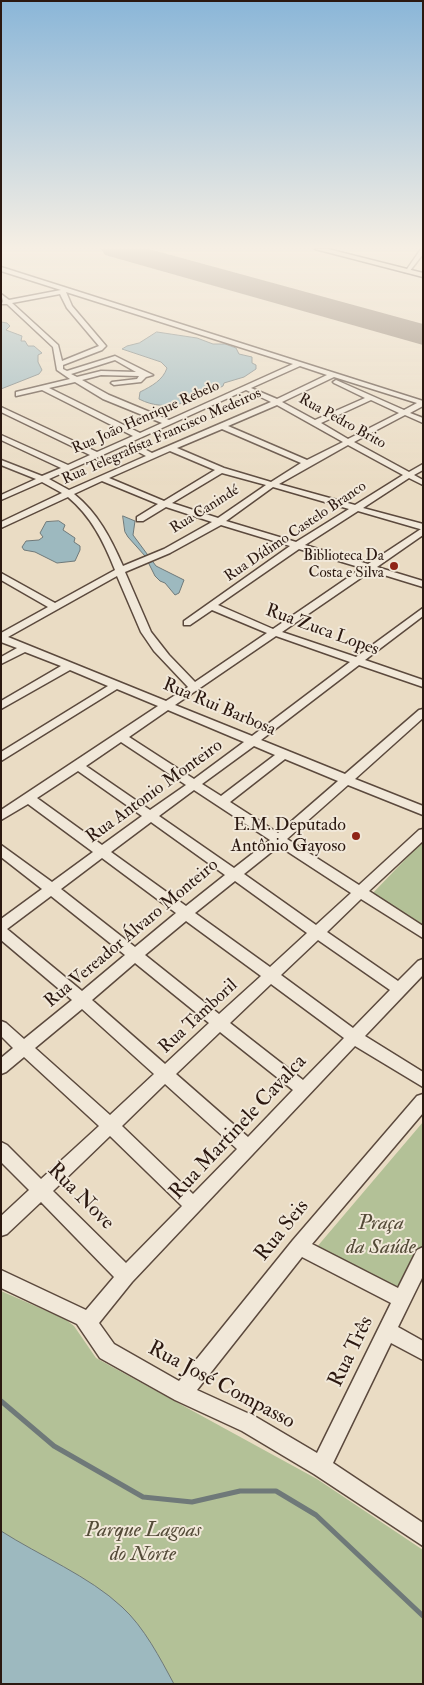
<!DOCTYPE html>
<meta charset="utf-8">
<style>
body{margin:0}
#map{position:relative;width:424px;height:1685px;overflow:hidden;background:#eadcc4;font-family:"IM FELL Double Pica",serif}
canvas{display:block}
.frame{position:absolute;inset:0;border:2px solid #2b1810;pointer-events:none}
</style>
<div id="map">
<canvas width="424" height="1685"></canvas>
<div class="frame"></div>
</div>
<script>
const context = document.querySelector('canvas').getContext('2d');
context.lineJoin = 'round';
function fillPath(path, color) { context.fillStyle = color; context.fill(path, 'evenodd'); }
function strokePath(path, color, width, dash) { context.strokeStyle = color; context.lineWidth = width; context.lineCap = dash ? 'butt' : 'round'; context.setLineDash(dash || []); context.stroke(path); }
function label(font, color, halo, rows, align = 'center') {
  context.font = font + ' "IM FELL Double Pica",serif'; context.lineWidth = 4; context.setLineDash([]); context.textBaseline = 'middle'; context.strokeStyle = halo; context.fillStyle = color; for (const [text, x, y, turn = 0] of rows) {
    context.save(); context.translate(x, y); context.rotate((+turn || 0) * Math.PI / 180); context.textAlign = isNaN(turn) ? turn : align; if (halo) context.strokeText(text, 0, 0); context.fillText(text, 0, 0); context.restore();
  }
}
fillPath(new Path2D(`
 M423,841V929L371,895Z
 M423,1122V1246L399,1294L316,1248Z
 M1,1291L65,1319L74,1326L96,1358L317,1479L423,1550V1684H1Z`), '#b3c197');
const water = new Path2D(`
 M1,322L7,323L10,326L6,330L22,336L21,341H25L28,346H34L42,353L38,355V362L42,370L39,374L1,389Z
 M157,332L197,338L213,344H225L236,348L239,354L252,357V363L256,365V369L244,377L224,383L223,386C196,400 168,414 139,399L140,392C152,386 163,380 167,368L161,362L122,349L127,346L139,343Z
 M123,516L135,521L133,535L156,566L184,580L179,593L175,595L165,583L160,581L155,576L145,556L128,537L125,532Z
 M59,521L65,525L63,530L75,538L74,542L80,546V550L75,561L57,563L35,552L24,550L22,547L26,541L39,540L43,537L40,533L46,522Z
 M1,1531C40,1556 89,1576 122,1607C144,1627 160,1658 174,1684H1Z`);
fillPath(water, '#9db9bf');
strokePath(water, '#6f7979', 1);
strokePath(new Path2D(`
 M1,1401L54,1446L143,1497L192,1502L240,1491H276L316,1515L423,1616`), '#6f7979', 5);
fillPath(new Path2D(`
 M101,249H149L423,324V345L105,255Z`), '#8a7a6a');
const minor = new Path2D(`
 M421,249H423V254L409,272H405Z
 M1,267L423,401V406L410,413L423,418V423L405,415L354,442L409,472L423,464V470L414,475L423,480V485L409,478L363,508L423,524V535L377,567L423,581V587L371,571L282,632L356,657L423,608V616L365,660L423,680V687L359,665L261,740L345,774L419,710L423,709V718L355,779L423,806V815L348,785L287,839L359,885L419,830L423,829V841L369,891L423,926V938L361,899L327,932L398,981L418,961L423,959V975L365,1036L423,1072V1087L355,1046L132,1282L99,1323L114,1344L179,1381L293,1240L417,1096L423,1094V1113L312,1244L398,1288L417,1250L423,1247V1276L398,1327L423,1341V1360L391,1343L333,1463L423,1523V1546L314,1474L242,1431L175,1400L100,1358L77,1324L1,1288V1270L86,1310L114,1277L41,1202L7,1234L1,1236V1216L29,1190L1,1162V1142L7,1145L41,1179L99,1126L24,1057L6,1072L1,1074V1058L13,1048L1,1036V1021L6,1023L24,1039L72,1000L1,940V919L42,889L1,857V845L52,882L93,852L28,804L1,820V810L158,706L117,689L1,761V752L108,686L70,670L1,709V701L61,666L25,652L1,664V657L17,648L1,642V633L48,607L1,580V573L55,603L115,570C104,542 91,516 68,497L1,528V522L62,493L42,482L1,500V495L36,479L1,465V460L42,476L61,468L1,440V435L68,465L90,455L1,412V407L97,452L133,436L42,390L16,396V392L70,379L57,370L53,347L7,304H2L3,301L1,294L9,300L61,290L1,271ZM66,292L293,364L169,420L109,395L82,380L101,375L139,376L137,379L112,382L111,383L114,385L141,382L146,377L153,375L115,356L67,371L63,369V365L102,350L106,346L72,306ZM60,294L67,308L99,346L62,361L58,345L12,303ZM115,360L136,372L101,371L77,377L71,374ZM300,366L327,375L277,399L251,388ZM334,377L417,403L404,410L336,380L333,382L334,383L365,398L315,420L282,402ZM75,382L103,399L162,423L140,433L49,388ZM246,390L271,402L152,453L131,442ZM371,400L399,413L348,439L321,423ZM277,405L343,442L307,460L228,426ZM222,429L301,463L271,482L224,468L177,448ZM125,445L146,456L69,490L49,479ZM348,445L403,475L355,505L279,484ZM170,451L215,470L164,501L109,478ZM222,473L266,485L218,518L172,503ZM102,481L158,504L137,517V521H143L166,507L212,522L164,549L123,566C111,539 98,513 74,494ZM273,487L349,509L296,542L226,521ZM358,511L420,529H421L368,564L305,545ZM221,525L290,546L184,621V625H190L212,610L267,633L195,682L169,655L151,632L125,572L170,553ZM299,549L362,568L273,629L218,605ZM117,576L141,632L154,651L188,687L166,701L8,637ZM276,636L350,662L252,736L175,705ZM168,710L244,742L194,779L129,737ZM121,742L186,785L150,810L86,766ZM254,746L275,755L221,796L202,784ZM285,759L338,781L278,833L230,802ZM78,771L142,816L102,845L37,798ZM194,790L270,840L234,868L159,816ZM151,822L225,875L186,906L111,852ZM279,846L351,893L316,925L244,874ZM102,858L176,913L135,947L61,889ZM235,881L307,933L270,967L195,913ZM51,896L125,955L82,991L7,929ZM186,921L261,976L219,1014L145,955ZM318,940L390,990L353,1028L281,975ZM135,963L209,1023L165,1064L92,1000ZM271,984L344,1038L303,1080L230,1023ZM82,1009L154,1074L110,1115L35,1048ZM220,1032L293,1090L248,1137L176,1074ZM165,1084L237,1149L193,1194L122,1126ZM110,1136L182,1206L126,1263L53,1191ZM302,1257L391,1303L317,1453L256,1417L197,1390Z`);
const major = new Path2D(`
 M315,249H328L423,273V277Z`);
strokePath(minor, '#5b493d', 3);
strokePath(major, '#2b1810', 3);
fillPath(minor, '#f1e8d9');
fillPath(major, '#eadcc4');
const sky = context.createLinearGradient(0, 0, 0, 485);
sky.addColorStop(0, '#8ab6d8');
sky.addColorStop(0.51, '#f6efe4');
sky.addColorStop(1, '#f6efe400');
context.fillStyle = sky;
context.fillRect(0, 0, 424, 485);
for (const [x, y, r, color] of [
 [394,566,5,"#8f2418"],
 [356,836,5,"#8f2418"]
]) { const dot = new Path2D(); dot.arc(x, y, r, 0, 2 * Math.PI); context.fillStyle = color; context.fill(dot); strokePath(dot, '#f1e8d9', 2); }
label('15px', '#2b1810', '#f1e8d9', [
 ["Rua João Henrique Rebelo",146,418,-24],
 ["Rua Pedro Brito",342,422,29],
 ["Rua Telegrafista Francisco Medeiros",162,437,-24],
 ["Rua Canindé",205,510,-32],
 ["Rua Dídimo Castelo Branco",296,532,-34]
]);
label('15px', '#2b1810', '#f1e8d9', [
 ["Biblioteca Da",384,557],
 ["Costa e Silva",384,574]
], 'right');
label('18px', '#2b1810', '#f1e8d9', [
 ["Rua Zuca Lopes",322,631,20],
 ["Rua Rui Barbosa",219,708,23],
 ["Rua Antonio Monteiro",155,792,-36],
 ["Rua Vereador Álvaro Monteiro",132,934,-40],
 ["Rua Tamboril",199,1017,-43]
]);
label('18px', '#2b1810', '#f1e8d9', [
 ["E.M. Deputado",346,826],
 ["Antônio Gayoso",346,847]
], 'right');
label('21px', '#2b1810', '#f1e8d9', [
 ["Rua Martinele Cavalca",239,1128,-47],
 ["Rua Nove",80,1197,45],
 ["Rua Seis",283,1231,-51],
 ["Rua Três",352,1352,-64],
 ["Rua José Compasso",221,1386,28]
]);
label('italic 21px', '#544b38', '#f1e8d9', [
 ["Praça",381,1224],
 ["da Saúde",381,1248],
 ["Parque Lagoas",143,1531],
 ["do Norte",143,1555]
]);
</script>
